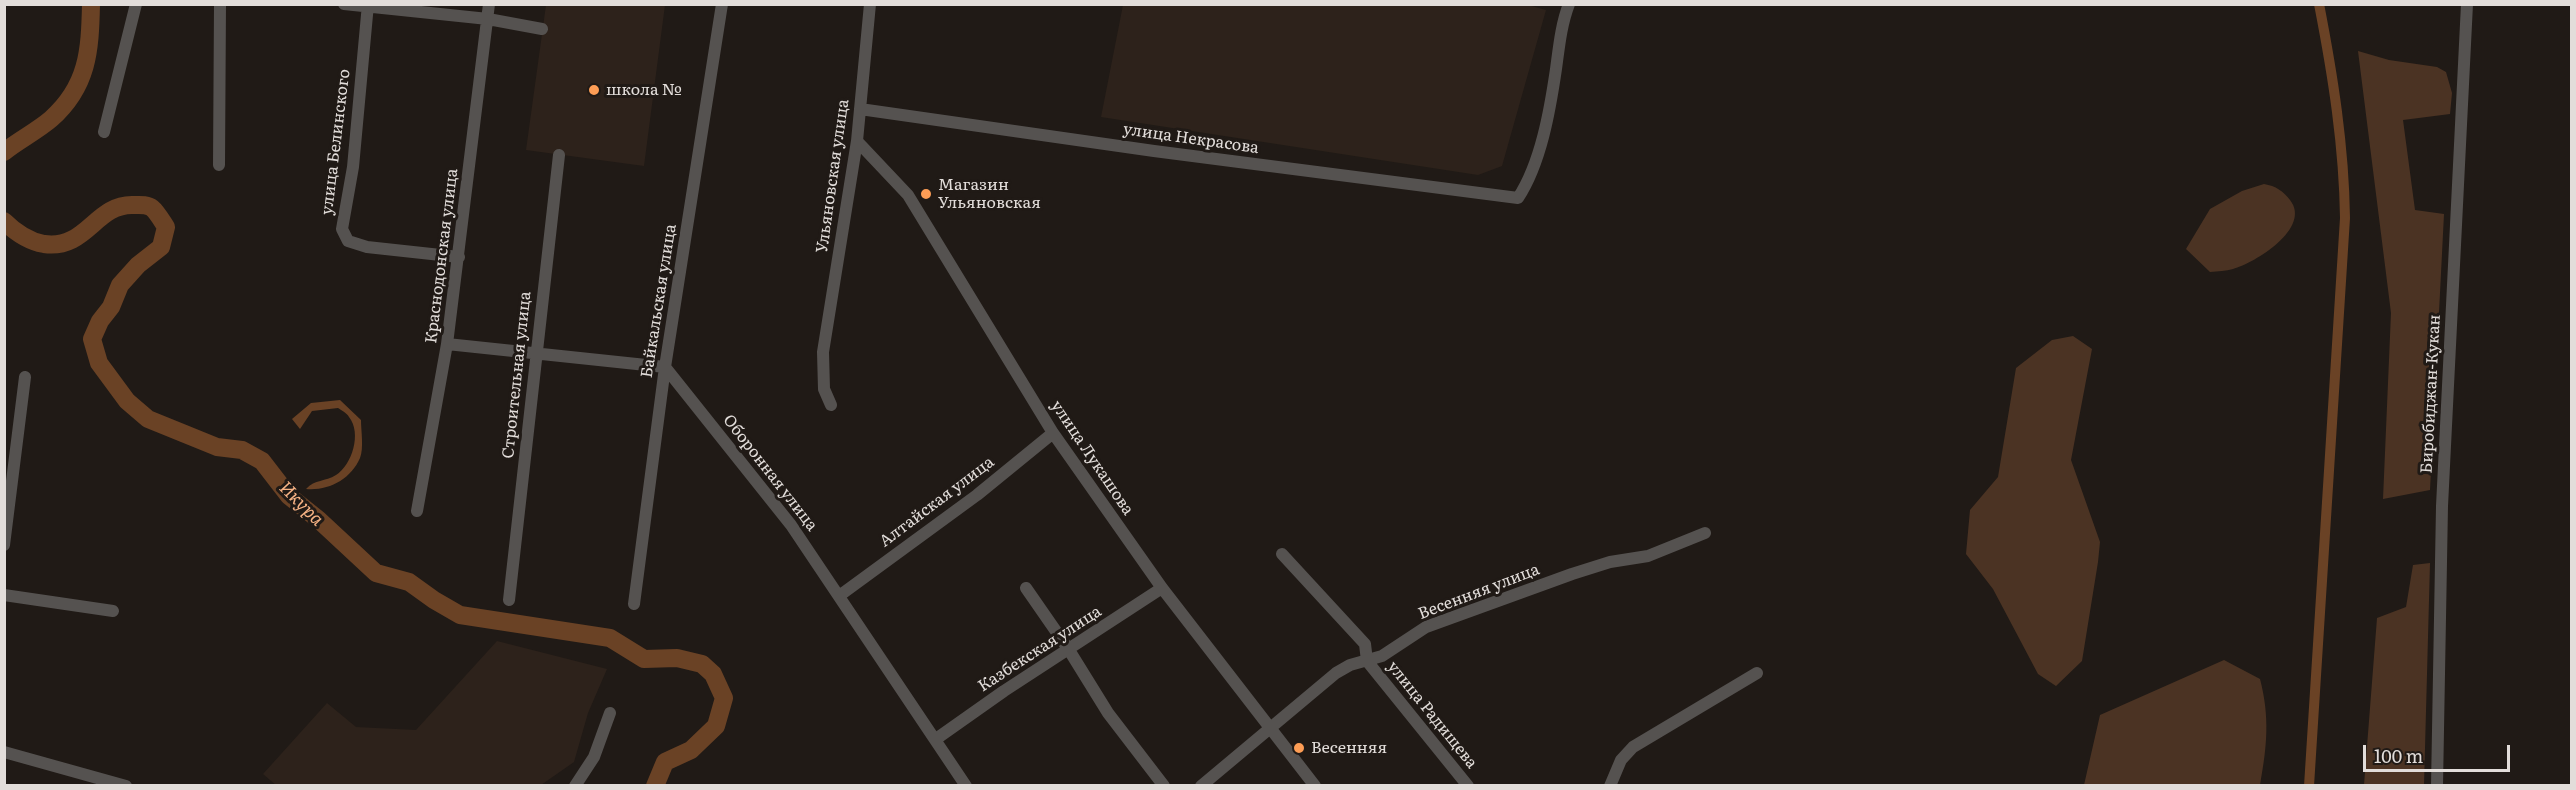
<!DOCTYPE html>
<meta charset="utf-8">
<style>
body{margin:0}
#map{position:relative;width:2576px;height:790px;overflow:hidden;background:#201a16;font-family:Literata,serif}
canvas{display:block}
.frame{position:absolute;inset:0;border:6px solid #e2ddda;pointer-events:none}
.scale{position:absolute;left:2363px;top:745px;width:147px;height:27px;box-sizing:border-box;border:3px solid #e2ddda;border-top:0;padding-left:8px;font-size:18px;line-height:21px;white-space:nowrap;color:#e2ddda;-webkit-text-stroke:4px #201a16;paint-order:stroke}
</style>
<div id="map">
<canvas width="2576" height="790"></canvas>
<div class="frame"></div>
<div class="scale">100 m</div>
</div>
<script>
const context = document.querySelector('canvas').getContext('2d');
context.lineJoin = 'round';
function fillPath(path, color) { context.fillStyle = color; context.fill(path, 'evenodd'); }
function strokePath(path, color, width, dash) { context.strokeStyle = color; context.lineWidth = width; context.lineCap = dash ? 'butt' : 'round'; context.setLineDash(dash || []); context.stroke(path); }
function label(font, color, halo, rows, align = 'center') {
  context.font = font + ' Literata,serif'; context.lineWidth = 6; context.setLineDash([]); context.textBaseline = 'middle'; context.strokeStyle = halo; context.fillStyle = color; for (const [text, x, y, turn = 0] of rows) {
    context.save(); context.translate(x, y); context.rotate((+turn || 0) * Math.PI / 180); context.textAlign = isNaN(turn) ? turn : align; if (halo) context.strokeText(text, 0, 0); context.fillText(text, 0, 0); context.restore();
  }
}
fillPath(new Path2D(`
 M546,5H665L644,166L526,150Z
 M1528,5L1546,10L1502,166L1478,175L1101,117L1123,5Z
 M497,641L607,669L588,713L574,762L541,785L277,786L263,774L327,703L356,727L416,730Z`), '#2d221b');
fillPath(new Path2D(`
 M2358,51L2389,60L2437,67L2446,72L2452,93L2450,114L2403,120L2415,210L2444,214L2430,490L2383,499L2391,313Z
 M2264,184C2276,186 2283,191 2290,200C2312,228 2255,263 2233,269C2226,271 2218,271 2210,272L2186,249L2210,209L2242,191Z
 M2073,336L2092,349L2071,460L2100,542L2098,562L2082,661L2056,686L2038,674L1993,589L1966,554L1970,510L1998,477L2016,368L2052,340Z
 M2430,563L2424,785H2364L2377,618L2406,607L2413,565Z
 M2224,660L2260,679C2270,717 2267,747 2260,785H2084L2100,715Z`), '#4b3323');
fillPath(new Path2D(`
 M340,400L361,420C361,431 364,448 360,458C351,479 329,491 306,489C315,479 325,482 336,475C352,465 362,433 349,417C347,413 341,410 338,408L312,411L300,429L292,419L311,403Z`), '#6a4225');
strokePath(new Path2D(`
 M2309,786L2345,218C2344,146 2333,76 2319,4`), '#6a4225', 10);
strokePath(new Path2D(`
 M4,152C19,140 37,131 51,119C88,86 90,51 91,4
 M4,221C16,233 28,241 44,244C87,250 95,204 133,205C139,205 147,204 152,208C157,212 162,221 166,227L161,247L138,265L120,285L111,307L100,321L92,339L99,363L127,401L148,419L217,447L242,450L262,461L289,496L319,520L376,573L409,582L434,600L460,615L610,638L644,659L677,658L702,664L713,674L724,698L716,726L691,750L665,762L655,786`), '#6a4225', 18);
strokePath(new Path2D(`
 M344,4L488,19L542,29
 M368,4L353,167L342,229L348,241L367,247L459,257
 M860,109L1154,151L1518,198C1541,163 1550,110 1556,69C1559,47 1561,25 1569,4
 M104,132L136,4
 M857,141L908,195L1053,433L1162,588L1315,786
 M219,165L220,4
 M447,344L665,367L791,525L966,786
 M831,405L824,389L823,352L857,141L870,4
 M417,511L447,344L489,4
 M4,545L25,377
 M1282,554L1365,644L1367,661L1468,786
 M1026,588L1069,650L1108,713L1164,786
 M4,595L113,611
 M839,596L977,495L1053,433
 M509,600L559,155
 M634,604L665,367L722,4
 M936,739L1004,691L1162,588
 M4,752L126,786
 M575,786L594,757L610,713
 M1201,786L1336,673L1350,665L1382,656L1426,627L1572,574L1610,562L1648,556L1705,533
 M1610,786L1621,760L1633,747L1757,673
 M2437,786L2442,506L2467,4`), '#555250', 12);
for (const [x, y, r, color] of [
 [594,90,6,"#fd9d55"],
 [926,194,6,"#fd9d55"],
 [1299,748,6,"#fd9d55"]
]) { const dot = new Path2D(); dot.arc(x, y, r, 0, 2 * Math.PI); context.fillStyle = color; context.fill(dot); strokePath(dot, '#201a16', 2); }
label('16px', '#e2ddda', '#201a16', [
 ["школа №",606,90],
 ["Магазин",938,185],
 ["Ульяновская",938,203],
 ["Весенняя",1311,748]
], 'left');
label('16px', '#e2ddda', '#201a16', [
 ["улица Некрасова",1191,139,8],
 ["улица Белинского",336,142,-83],
 ["Ульяновская улица",833,176,-82],
 ["Краснодонская улица",442,256,-83],
 ["Байкальская улица",659,301,-81],
 ["Строительная улица",517,375,-84],
 ["Биробиджан-Кукан",2431,394,-87],
 ["улица Лукашова",1092,458,56],
 ["Оборонная улица",770,473,52],
 ["Алтайская улица",937,502,-37],
 ["Весенняя улица",1479,592,-21],
 ["Казбекская улица",1040,649,-33],
 ["улица Радищева",1432,715,51]
]);
label('italic 18px', '#f6b284', '#201a16', [
 ["Икура",301,504,45]
]);
</script>
